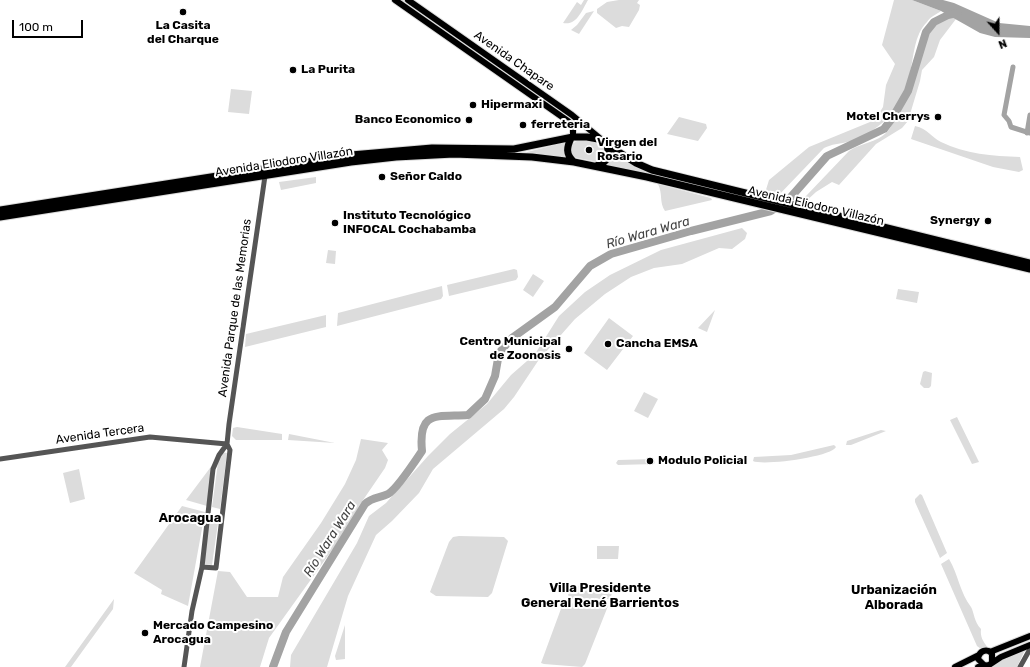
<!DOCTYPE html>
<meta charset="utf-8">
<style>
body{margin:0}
#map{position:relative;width:1030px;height:667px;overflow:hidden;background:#fff;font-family:Rubik,sans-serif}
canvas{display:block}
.north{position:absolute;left:978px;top:12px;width:40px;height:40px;-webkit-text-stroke:3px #fff;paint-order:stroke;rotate:159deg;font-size:11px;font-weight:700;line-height:16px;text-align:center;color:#000}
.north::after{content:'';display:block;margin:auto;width:14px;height:18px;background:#000;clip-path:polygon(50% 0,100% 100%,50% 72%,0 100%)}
.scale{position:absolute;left:12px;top:20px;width:71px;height:18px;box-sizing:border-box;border:2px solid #000;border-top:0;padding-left:5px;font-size:12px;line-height:14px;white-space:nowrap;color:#000;-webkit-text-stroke:3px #fff;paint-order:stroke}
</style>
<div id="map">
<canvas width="1030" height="667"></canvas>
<div class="north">N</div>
<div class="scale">100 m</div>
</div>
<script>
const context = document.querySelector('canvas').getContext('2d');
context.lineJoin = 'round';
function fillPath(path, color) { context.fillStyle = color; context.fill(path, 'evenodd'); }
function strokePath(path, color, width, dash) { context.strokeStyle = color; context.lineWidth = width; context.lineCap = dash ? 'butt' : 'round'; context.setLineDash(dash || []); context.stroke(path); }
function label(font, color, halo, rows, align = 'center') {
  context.font = font + ' Rubik,sans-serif'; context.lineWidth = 4; context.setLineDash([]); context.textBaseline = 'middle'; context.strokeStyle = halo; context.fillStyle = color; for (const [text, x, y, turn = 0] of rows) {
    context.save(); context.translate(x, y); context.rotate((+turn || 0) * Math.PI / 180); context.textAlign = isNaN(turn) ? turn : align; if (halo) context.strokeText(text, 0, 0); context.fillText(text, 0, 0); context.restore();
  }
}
fillPath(new Path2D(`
 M400,0H403L470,47L469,49Z
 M584,0H588C582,10 577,26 563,23L577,2L581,5Z
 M619,0H639L637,3L640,5L639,10L629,27L622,26L616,28L597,13V9L607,2Z
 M894,0H912L941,11C937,14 930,17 927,22C914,35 914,56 910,73C907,89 899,109 887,119C875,129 862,139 847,142C839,144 832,144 824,148L777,197L765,193L769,180L809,147L870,122L878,115L883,107L886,85L895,64L882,45Z
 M594,11L579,34L571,30L577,25L586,13Z
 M954,18L956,19L940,40L934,57L922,70L920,81L908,121L902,128L876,144L839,185L832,182L816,192L804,203L799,201L806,196L849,151C862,142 880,143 890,128C900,113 909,95 915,78C920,62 921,37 934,24C940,19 947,19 954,18Z
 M231,89L252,91L249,114L228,112Z
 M679,117L706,124L707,128L698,141L667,134Z
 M915,126C928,129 931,137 941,142C965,154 993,156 1020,157L1023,170L1019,172L993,167L911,139Z
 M577,141C588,140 597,142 606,148L605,159L598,162L573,157L570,150L572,144Z
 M567,142L564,147L565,157L527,154V152Z
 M613,153L637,168L663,178L607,165L612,159Z
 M316,177V183L281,190L279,182Z
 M658,184L711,198L712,200L665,211C659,202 663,194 658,184Z
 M742,228L747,233L745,239L732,249L719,248L682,264L654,268L631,277L605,294L575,319L538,361L514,397L504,409L433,469L419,493L392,521L376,535L348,596L327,667H290L291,655L357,543L369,516L386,503L428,456L450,434L487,404L511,375L535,354L559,316L585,292L610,275L661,250Z
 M328,250L336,251L335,264L326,263Z
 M514,269L517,270L518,277L516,280L449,296L447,285Z
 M533,274L544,281L533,297L523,290Z
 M442,286L443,296L441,299L337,326L338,313Z
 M898,289L919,292L917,303L896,299Z
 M715,310L707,332L698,328Z
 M326,315V327L245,347L246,334Z
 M609,318L633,336L607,370L584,353Z
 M925,371L932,373L931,386L929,388H924L920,384L923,372Z
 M644,392L658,399L648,418L634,411Z
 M957,417L979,462L972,464L950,420Z
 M237,427L282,434V440H236L232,436L233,428Z
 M881,430L886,431L851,445H846L847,441Z
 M289,434L335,443L288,440Z
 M361,439L388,443L382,450L388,460L385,468L359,506L350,525L269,638L260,667H200L218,571L230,572L247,597H278L283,577L321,523L345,484L356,460Z
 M834,445L836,447C831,457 763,466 753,461L754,457L791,455Z
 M222,452L227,453L220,509L212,507L219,455Z
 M730,457L731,461L729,462H691L692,458Z
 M654,459L655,462L654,464L618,465L616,463L618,460Z
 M213,464L207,506L186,500Z
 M79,469L85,499L70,503L63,473Z
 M920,494L922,495L947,553L940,558L915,502V499Z
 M182,506L205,512L188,606L161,594L162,590L134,573Z
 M210,514L219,516L212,565L203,564Z
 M459,536L504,537L508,541L492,593L488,597L436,596L430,592L449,542L453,537Z
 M597,546H619L618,559H597Z
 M949,559C958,574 960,593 971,607C974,612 974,622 981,629C980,637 983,641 988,648L981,649L977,646L941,564Z
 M615,585L610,599H571L568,595L572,586Z
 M114,599L113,609L71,667H65Z
 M566,603L605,605L608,606L585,664L582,667L544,664L541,663L562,606Z
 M345,625V659L336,660L335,656Z
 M1025,650L1017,667H993L1001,660Z`), '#dcdcdc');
fillPath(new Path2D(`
 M912,0H943L954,3L999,23L1030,26V38L995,37L980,33L941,11Z`), '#a3a3a3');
strokePath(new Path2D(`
 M1013,67L1004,115L1009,121L1011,127L1030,133
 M1027,133L1030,115`), '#a3a3a3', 5);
strokePath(new Path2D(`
 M273,667L286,632L365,504C372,497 380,498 388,494C396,490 416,460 422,451C418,410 436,417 468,415L485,399L495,376L499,353L512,338L555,307L590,266L611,254L691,231L771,211L790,198L827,156L884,129L893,117L908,91L926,32L934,22L948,15L958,13`), '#a3a3a3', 8);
const major = new Path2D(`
 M395,0L568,121L573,127V137
 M408,0L572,115L602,140
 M990,652L1030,636
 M984,665L978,659C979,651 986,648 992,653V662
 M955,667L979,655
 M978,667L989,665L1001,657L1030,645`);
const highway = new Path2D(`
 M571,138C567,147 565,154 574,162
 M596,166L603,163L609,157L607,144
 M0,210L351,155L432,148L514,149L573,137H587L598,139L636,163L652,170L1030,263
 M0,217L351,162L396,157L454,154L532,157L574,162L647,177L1030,269`);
strokePath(major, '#dbdbdb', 8);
strokePath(highway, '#dbdbdb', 9);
strokePath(new Path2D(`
 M0,459L150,437L227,444
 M202,567L216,568L230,450L227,444L229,424L265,176
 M184,667L192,611L202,567L213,469L219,455L227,444
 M1020,667L1030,649`), '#555', 5);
strokePath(major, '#000', 6);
strokePath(highway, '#000', 7);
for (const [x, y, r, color] of [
 [183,12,4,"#000"],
 [293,70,4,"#000"],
 [473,105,4,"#000"],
 [938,117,4,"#000"],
 [469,120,4,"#000"],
 [523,125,4,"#000"],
 [589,150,4,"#000"],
 [382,177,4,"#000"],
 [988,221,4,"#000"],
 [335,223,4,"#000"],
 [608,344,4,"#000"],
 [569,349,4,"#000"],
 [650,461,4,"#000"],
 [145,633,4,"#000"]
]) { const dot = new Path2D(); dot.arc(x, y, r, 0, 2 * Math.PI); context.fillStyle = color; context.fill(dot); strokePath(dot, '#fff', 1.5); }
label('bold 12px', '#000', '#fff', [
 ["La Casita",183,26,"center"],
 ["del Charque",183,40,"center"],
 ["La Purita",301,70],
 ["Hipermaxi",481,105],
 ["Motel Cherrys",930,117,"right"],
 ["Banco Economico",461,120,"right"],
 ["ferreteria",531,125],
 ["Virgen del",597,143],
 ["Rosario",597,157],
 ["Señor Caldo",390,177],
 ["Instituto Tecnológico",343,216],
 ["INFOCAL Cochabamba",343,230],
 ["Synergy",980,221,"right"],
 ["Centro Municipal",561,342,"right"],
 ["de Zoonosis",561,356,"right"],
 ["Cancha EMSA",616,344],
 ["Modulo Policial",658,461],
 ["Mercado Campesino",153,626],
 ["Arocagua",153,640]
], 'left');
label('12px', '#000', '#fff', [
 ["Avenida Chapare",514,61,35],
 ["Avenida Eliodoro Villazón",284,162,-9],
 ["Avenida Eliodoro Villazón",816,206,13],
 ["Avenida Parque de las Memorias",235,308,-82],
 ["Avenida Tercera",100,434,-8]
]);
label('italic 13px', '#444', '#fff', [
 ["Río Wara Wara",648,233,-16],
 ["Río Wara Wara",330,539,-58]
]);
label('bold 13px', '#000', '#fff', [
 ["Arocagua",190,518],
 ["Villa Presidente",600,588],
 ["General René Barrientos",600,603],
 ["Urbanización",894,590],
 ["Alborada",894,605]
]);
</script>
